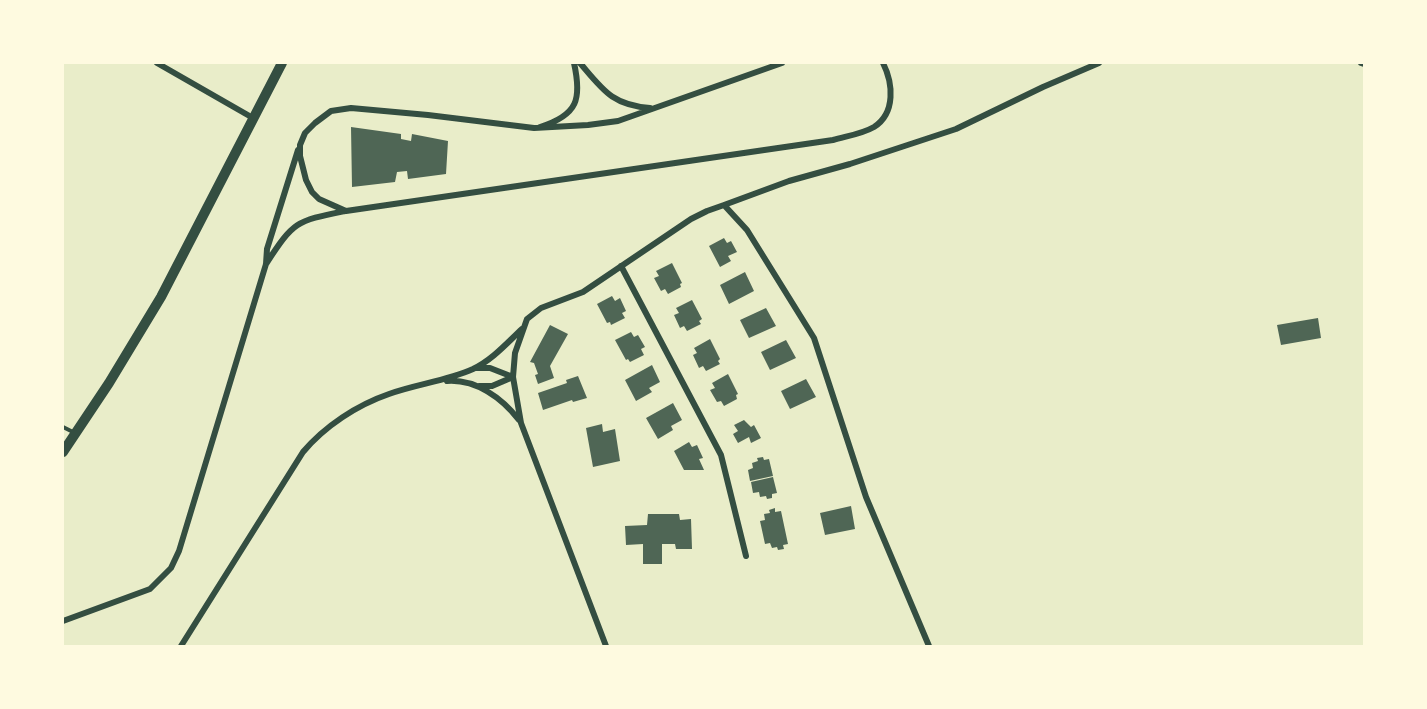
<!DOCTYPE html>
<style>
body{margin:0}
#map{position:relative;width:1427px;height:709px;overflow:hidden;background:#e9edc9;font-family:Jost,sans-serif}
canvas{display:block}
.frame{position:absolute;inset:0;border:64px solid #fefae0;pointer-events:none}
</style>
<div id="map">
<canvas width="1427" height="709"></canvas>
<div class="frame"></div>
</div>
<script>
const context = document.querySelector('canvas').getContext('2d');
context.lineJoin = 'round';
function fillPath(path, color) { context.fillStyle = color; context.fill(path, 'evenodd'); }
function strokePath(path, color, width, dash) { context.strokeStyle = color; context.lineWidth = width; context.lineCap = dash ? 'butt' : 'round'; context.setLineDash(dash || []); context.stroke(path); }
fillPath(new Path2D(`
 M351,127L401,134V139L411,141L412,134L448,141L446,174L408,179L407,171L397,172L395,182L352,187Z
 M724,238L727,243L731,241L737,252L728,256L731,261L720,267L709,246Z
 M672,263L682,283L680,284L681,287L668,294L665,289L661,291L654,278L659,276L656,271Z
 M745,272L754,291L729,304L720,285Z
 M612,296L615,301L620,298L626,311L622,313L625,318L611,325L610,322L607,323L597,304Z
 M692,300L702,319L699,321L701,324L687,331L684,326L680,328L674,315L679,313L676,308Z
 M766,308L776,326L749,338L740,320Z
 M1318,318L1321,338L1281,345L1277,325Z
 M550,325L568,334L550,366L554,378L538,384L535,375L538,374L534,363L530,362Z
 M631,332L634,337L638,335L645,347L641,349L644,355L630,362L628,359L626,360L615,340Z
 M710,339L720,359L718,361L720,364L706,371L703,366L699,368L693,355L697,353L694,348Z
 M786,340L796,358L770,370L761,352Z
 M652,365L660,382L649,388L652,392L636,401L625,380Z
 M728,374L738,394L736,395L737,399L724,406L721,401L717,402L710,390L715,388L712,383Z
 M578,376L587,398L573,402L572,400L543,410L538,393L567,383L566,380Z
 M806,379L816,397L790,409L781,391Z
 M673,403L682,420L671,426L673,430L658,439L646,418Z
 M744,420L751,427L754,425L761,438L751,443L749,437L738,443L733,434L738,431L734,425Z
 M602,424L603,432L615,429L620,461L593,467L586,428Z
 M689,442L692,447L697,445L703,458L699,459L704,470H684L674,451Z
 M763,457L764,460L769,459L773,476L750,481L748,470L753,468L752,463L758,461L757,458Z
 M773,477L777,493L772,494V498L767,499L766,496L760,497L759,492L753,493L751,482Z
 M851,506L855,529L825,535L820,513Z
 M775,508V512L781,511L788,544L783,545L784,549L778,550L777,547L772,548L770,543L765,544L760,521L765,520L764,514L770,513L769,510Z
 M648,514H679L680,520L691,519L692,549H676L675,544H662V564H643V544L626,545L625,526L647,525Z`), '#4f6655');
strokePath(new Path2D(`
 M63,427L75,433`), '#344e41', 4);
strokePath(new Path2D(`
 M157,63L253,118
 M580,63C603,90 612,105 650,108
 M782,63L618,121L588,125L534,128L428,115L351,108L331,111L315,123L305,133L300,145V156L306,180L312,192L319,199L346,211L833,140C847,136 862,134 874,127C896,113 893,83 883,63
 M1361,63L1364,64
 M540,127C578,115 582,99 574,63
 M724,205L789,181L850,164L956,129L1043,87L1099,63
 M266,264C294,221 296,221 345,211
 M621,266L721,455L746,556
 M476,368H490L513,377
 M447,381C476,379 502,398 519,420
 M479,386H492L513,377
 M63,621L150,589L171,568L179,551L266,264L267,249L298,150
 M181,646L303,452C325,426 357,405 389,394C417,384 446,381 473,369C492,360 507,343 522,329
 M606,646L521,423L513,377L515,353L527,319L541,308L583,292L691,219L707,211L724,205L747,230L814,338L866,497L929,646`), '#344e41', 6);
strokePath(new Path2D(`
 M63,452L109,383L161,297L282,63`), '#344e41', 10);
</script>
